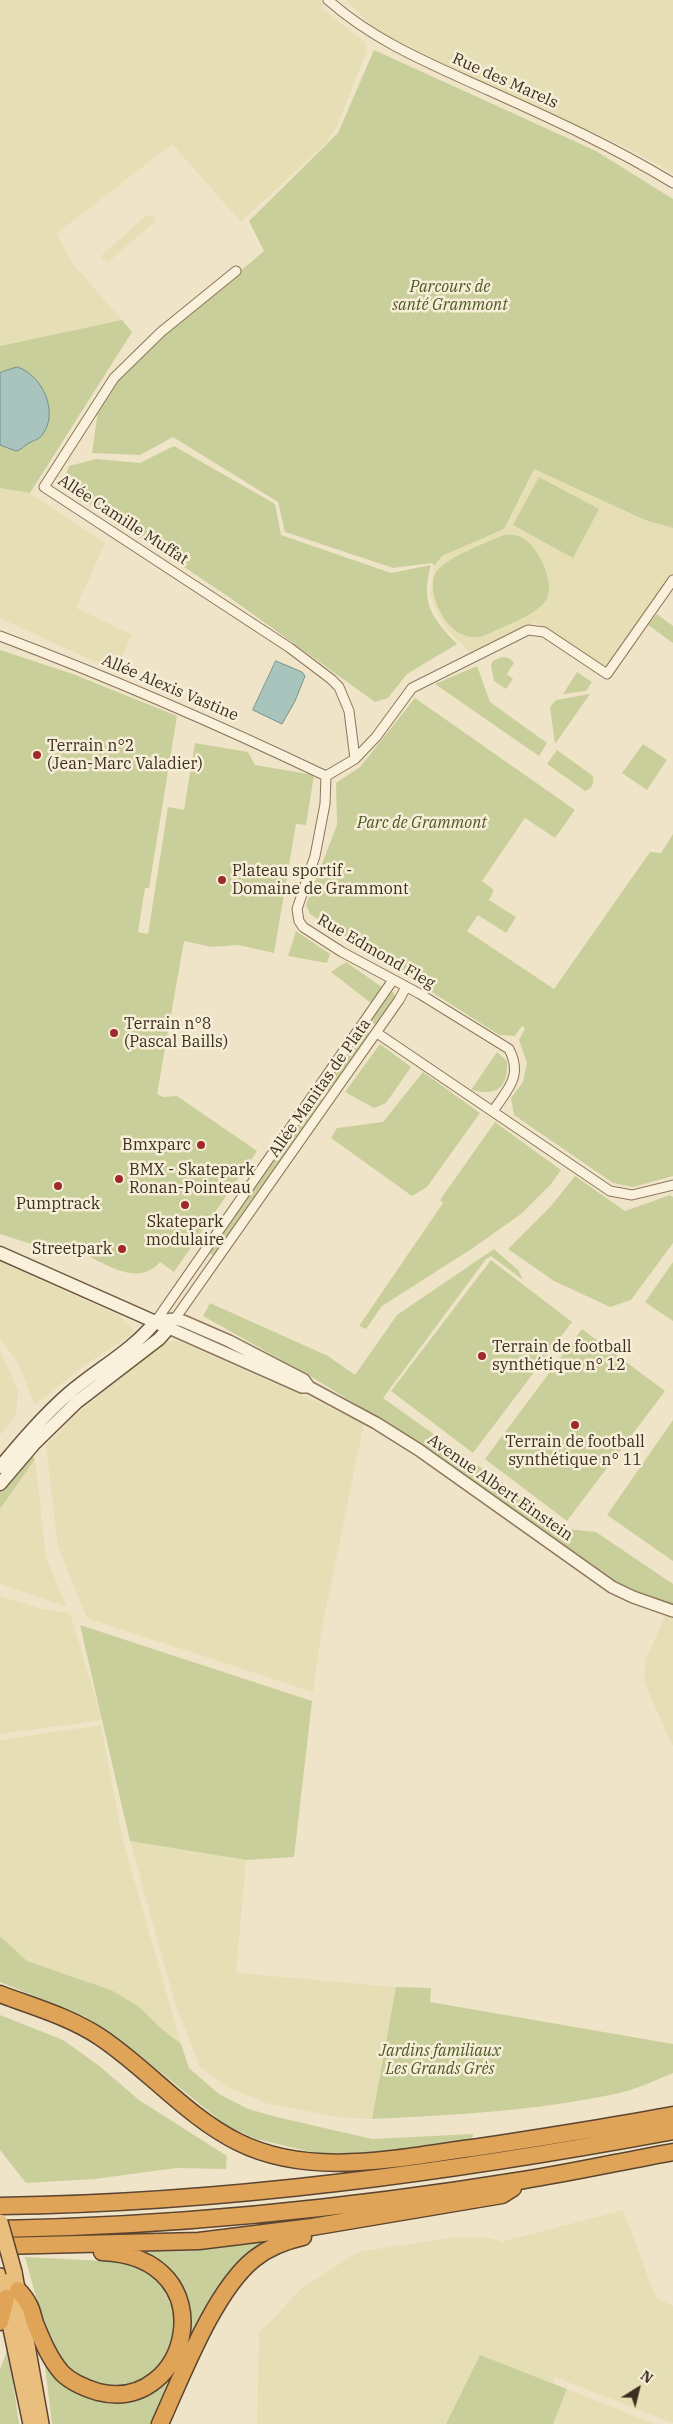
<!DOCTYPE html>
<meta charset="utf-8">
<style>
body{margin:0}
#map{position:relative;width:673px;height:2424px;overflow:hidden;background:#f0e4c8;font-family:"IBM Plex Serif",serif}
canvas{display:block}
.north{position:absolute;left:613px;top:2364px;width:50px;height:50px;-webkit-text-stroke:4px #f7eed8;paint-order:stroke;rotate:36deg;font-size:14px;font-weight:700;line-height:20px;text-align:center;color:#3d2e20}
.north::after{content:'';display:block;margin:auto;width:18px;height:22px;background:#3d2e20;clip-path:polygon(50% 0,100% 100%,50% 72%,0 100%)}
</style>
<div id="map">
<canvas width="673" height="2424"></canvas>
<div class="north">N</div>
</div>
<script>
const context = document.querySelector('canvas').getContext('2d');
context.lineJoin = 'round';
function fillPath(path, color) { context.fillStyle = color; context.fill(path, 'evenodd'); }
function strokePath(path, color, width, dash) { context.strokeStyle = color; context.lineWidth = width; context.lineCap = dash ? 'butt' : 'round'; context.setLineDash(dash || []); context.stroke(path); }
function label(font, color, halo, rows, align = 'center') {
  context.font = font + ' "IBM Plex Serif",serif'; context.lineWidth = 5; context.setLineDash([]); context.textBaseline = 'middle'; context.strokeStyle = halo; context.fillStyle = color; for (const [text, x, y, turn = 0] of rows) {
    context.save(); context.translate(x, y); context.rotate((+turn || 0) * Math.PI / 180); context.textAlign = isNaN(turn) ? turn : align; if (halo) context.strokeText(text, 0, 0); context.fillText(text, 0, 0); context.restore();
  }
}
fillPath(new Path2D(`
 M0,0H321L325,4L321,8L365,42L367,51L336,128L325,144L241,222L172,144L56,234L73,264L122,320L0,346Z
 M346,0H673V173L630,149L416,54L371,25Z
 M147,215L155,217L153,223L107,263L101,256Z
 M534,469L645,520L673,528V575L605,672L535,622L471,653L450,633L439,616L430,595L434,566L442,556L504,529Z
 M0,488L30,493L105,543L76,608L132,635L115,671L0,618Z
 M0,1262L118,1315L133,1329L131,1335L82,1367L35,1405L17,1361L0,1339Z
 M176,1340L364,1423L322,1627L313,1692L87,1618L58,1546L46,1446L74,1416L161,1344Z
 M0,1350L18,1391L16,1414L0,1435Z
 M35,1459L46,1557L67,1607L0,1584V1509Z
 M0,1596L42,1609L70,1613L102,1720L0,1734Z
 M665,1616L673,1618V1746L644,1682L646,1659Z
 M101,1725L122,1837L181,2044L162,2029L138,2006L111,1990L27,1961L0,1936V1740Z
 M130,1841L246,1860L236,1973L396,1987L372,2119L338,2117L266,2103L229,2088L200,2067L175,2003Z
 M623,2210L656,2298L673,2306V2423L555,2377L553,2383L481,2356L446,2424H257L259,2333L301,2289L358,2252L454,2237L491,2238L502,2242Z
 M567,2389L654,2424H553Z`), '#e6deb5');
fillPath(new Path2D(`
 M374,50L596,151L673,199V528L645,520L534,469L504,529L442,556L434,566L432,563L393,568L285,532L278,502L173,437L140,455L92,453L100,396L114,378L264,251L249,221L338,133Z
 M122,320L132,332L30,493L0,488V346Z
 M174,446L275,504L281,535L391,573L431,565C420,603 432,618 457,644L407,674L388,698L375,702L229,597L67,489L65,477L69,466L96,459L140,463Z
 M539,477L599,509L573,558L513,525Z
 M504,535C513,534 521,535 528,542C540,552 556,586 546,600C535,616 506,625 488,634C451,652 422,590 437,571C448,557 487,542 504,535Z
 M657,614L673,626V643L648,625Z
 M0,650L73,674L177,716L149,888H145L138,932L148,934L168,807L184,810L195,743L248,752L255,765L314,775L306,825L296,824L274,953L238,945L211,947L184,941L157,1094L163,1097L177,1096L257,1151L174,1272L160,1262C136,1290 100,1259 75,1250C68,1247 60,1251 52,1249C35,1246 17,1239 0,1234Z
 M502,657L509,658L514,663L507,674L513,679L506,689L494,681L491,666L493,661Z
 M477,666L490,702L547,743L539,756L435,684Z
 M577,672L592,682L586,691L563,694Z
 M590,694L555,744L550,707L556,700Z
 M415,698L575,810L555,838L525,818L482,881L494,890L489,900L516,917L506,933L478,915L467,931L554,989L650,852L661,853L673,834V1176L633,1187L613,1183L514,1115L511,1098L523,1082L527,1063L519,1040L525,1028L522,1026L515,1036L499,1035L310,914L306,905L337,825L336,783L360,767Z
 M643,744L667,760L647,790L622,773Z
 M557,750L593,776C594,783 592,789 585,791L547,764Z
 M296,931L330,954L327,963L288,956Z
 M346,962L382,987L372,1004L331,972Z
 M393,992L396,997L377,1024H374L371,1019L389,993Z
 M363,1029L371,1034L330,1091L323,1086Z
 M380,1044L411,1067L386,1103L374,1108L345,1092Z
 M497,1052L507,1061C508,1089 497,1096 471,1090Z
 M423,1072L480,1113L427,1187L412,1196L331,1138L337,1128L383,1122Z
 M318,1096L324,1101L215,1256L208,1252Z
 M495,1122L561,1170L551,1184L521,1214L473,1248L382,1306L366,1329L359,1326L443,1203L440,1200Z
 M575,1176L625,1211L670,1195L673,1197V1243L631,1300L610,1307L554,1281L508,1249L551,1206Z
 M494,1249L518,1270L523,1280L491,1256L486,1259L383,1398L567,1529L596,1532L673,1584V1606L634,1591L606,1577L403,1433L310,1376L203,1316L210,1303L328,1356L355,1375L397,1315Z
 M491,1260L572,1322L473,1453L391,1391Z
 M673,1262V1321L645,1302Z
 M582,1329L665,1391L567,1521L485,1459Z
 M673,1420V1561L607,1515Z
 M32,1455L35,1459L0,1509V1491L27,1457Z
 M80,1625L312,1701L294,1857L246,1860L130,1841Z
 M0,1936L27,1961L111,1990L138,2006L162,2029L181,2044L189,2068L219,2094L248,2109L281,2118L372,2139L473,2134L472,2140L369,2154L316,2153L256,2139L227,2126L123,2042L86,2017L0,1982Z
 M396,1987L431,1988L430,2002L673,2044V2073C656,2080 637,2089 619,2093C538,2111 455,2115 372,2119Z
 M0,2015L63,2040L98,2065L139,2100L227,2156L226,2169L176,2168L95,2179L26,2183L0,2150Z
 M268,2242L250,2254L154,2424H52L44,2358L67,2382L149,2390L188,2327L142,2250Z
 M25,2257L125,2262L150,2273L162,2285L178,2322L170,2350L154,2373L140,2381L126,2385L100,2384L71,2372L59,2355L45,2330Z
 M8,2348L19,2424H0V2370Z
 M480,2355L567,2389L553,2424H446Z`), '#c9cf9b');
const water = new Path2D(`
 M17,367C42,374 60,413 42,435C39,440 34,440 29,443C23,446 22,450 16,451L0,445V373Z
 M276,661L302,672L305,676L295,701L282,724L253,710Z`);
fillPath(water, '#a9c4bc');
strokePath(water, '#6f938a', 1);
const minor = new Path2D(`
 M328,0C375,42 433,65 490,91C552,119 614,147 673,183
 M236,271L161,332L114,378L44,487L290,648L331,679L339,687L349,711L355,759
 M0,636C111,678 219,725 326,776
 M326,776L325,804L315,856L297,909L299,921L303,927L342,952L420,994L509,1049C523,1076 508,1089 493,1111
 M326,776L355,759L376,737L412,688L528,630L544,632L607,674L673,580
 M377,1033L610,1191L632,1195L673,1185
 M156,1321L393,980
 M172,1323L399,1000L406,987`);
const tertiary = new Path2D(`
 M156,1321L175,1319L183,1321L229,1341L304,1380L309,1387
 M169,1328L302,1387H309L376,1423L419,1450L612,1587L633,1597L673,1611`);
const secondary = new Path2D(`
 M0,1253L169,1328L159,1339L77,1402L34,1444L0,1484
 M0,1467C21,1442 43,1416 68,1394C97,1369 132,1351 156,1321`);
const trunk = new Path2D(`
 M14,2272L41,2424
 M0,2276L31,2424`);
const motorway = new Path2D(`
 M0,1994C34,2007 70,2017 100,2037C148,2069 186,2116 238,2142C312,2179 401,2157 479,2147C544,2137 609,2127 673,2115
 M0,2206C226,2203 451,2172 673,2131
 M0,2229C175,2226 351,2208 524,2180C574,2172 623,2161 673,2152
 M0,2246L199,2241L312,2227L502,2195L513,2188
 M18,2290C22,2294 26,2299 29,2305C32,2310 33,2317 35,2323C42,2340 49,2358 62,2373C72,2383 85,2388 98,2392C190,2415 228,2257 102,2252
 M0,2322L6,2298
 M160,2424C182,2376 214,2291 254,2259C269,2247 285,2241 303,2237`);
strokePath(minor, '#8d765c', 11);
strokePath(tertiary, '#8d765c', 14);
strokePath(secondary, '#6f573f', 15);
strokePath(trunk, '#5b4430', 18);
strokePath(motorway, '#5b4430', 19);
strokePath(minor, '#faf1dc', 9);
strokePath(tertiary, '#faf1dc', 11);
strokePath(secondary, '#faf1dc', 12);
strokePath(trunk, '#eabe7c', 15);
strokePath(motorway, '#e0a458', 16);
const trunkBridge = new Path2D(`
 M0,2222L14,2272`);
strokePath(trunkBridge, '#5b4430', 18, []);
strokePath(trunkBridge, '#eabe7c', 15);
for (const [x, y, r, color] of [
 [37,755,5,"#9e2a2b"],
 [222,880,5,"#9e2a2b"],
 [114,1033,5,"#9e2a2b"],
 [201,1145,5,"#9e2a2b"],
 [119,1179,5,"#9e2a2b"],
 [58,1186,5,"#9e2a2b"],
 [185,1205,5,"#9e2a2b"],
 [122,1249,5,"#9e2a2b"],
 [482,1356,5,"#9e2a2b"],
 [575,1425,5,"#9e2a2b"]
]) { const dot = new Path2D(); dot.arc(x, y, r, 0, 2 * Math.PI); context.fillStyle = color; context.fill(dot); strokePath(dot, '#f7eed8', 2); }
label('16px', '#3d2e20', '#f7eed8', [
 ["Rue des Marels",505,81,24],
 ["Allée Camille Muffat",123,520,33],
 ["Allée Alexis Vastine",170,688,23],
 ["Rue Edmond Fleg",376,952,30],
 ["Allée Manitas de Plata",320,1088,-55],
 ["Avenue Albert Einstein",500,1488,35]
]);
label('italic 16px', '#4d5a26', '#f7eed8', [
 ["Parcours de",450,287],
 ["santé Grammont",450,305],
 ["Parc de Grammont",422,823],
 ["Jardins familiaux",440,2051],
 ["Les Grands Grès",440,2069]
]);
label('16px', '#3d2e20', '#f7eed8', [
 ["Terrain n°2",47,746],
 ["(Jean-Marc Valadier)",47,764],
 ["Plateau sportif -",232,871],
 ["Domaine de Grammont",232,889],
 ["Terrain n°8",124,1024],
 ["(Pascal Baills)",124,1042],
 ["Bmxparc",191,1145,"right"],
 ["BMX - Skatepark",129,1170],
 ["Ronan-Pointeau",129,1188],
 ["Pumptrack",58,1204,"center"],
 ["Skatepark",185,1222,"center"],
 ["modulaire",185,1240,"center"],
 ["Streetpark",112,1249,"right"],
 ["Terrain de football",492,1347],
 ["synthétique n° 12",492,1365],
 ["Terrain de football",575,1442,"center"],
 ["synthétique n° 11",575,1460,"center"]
], 'left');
</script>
